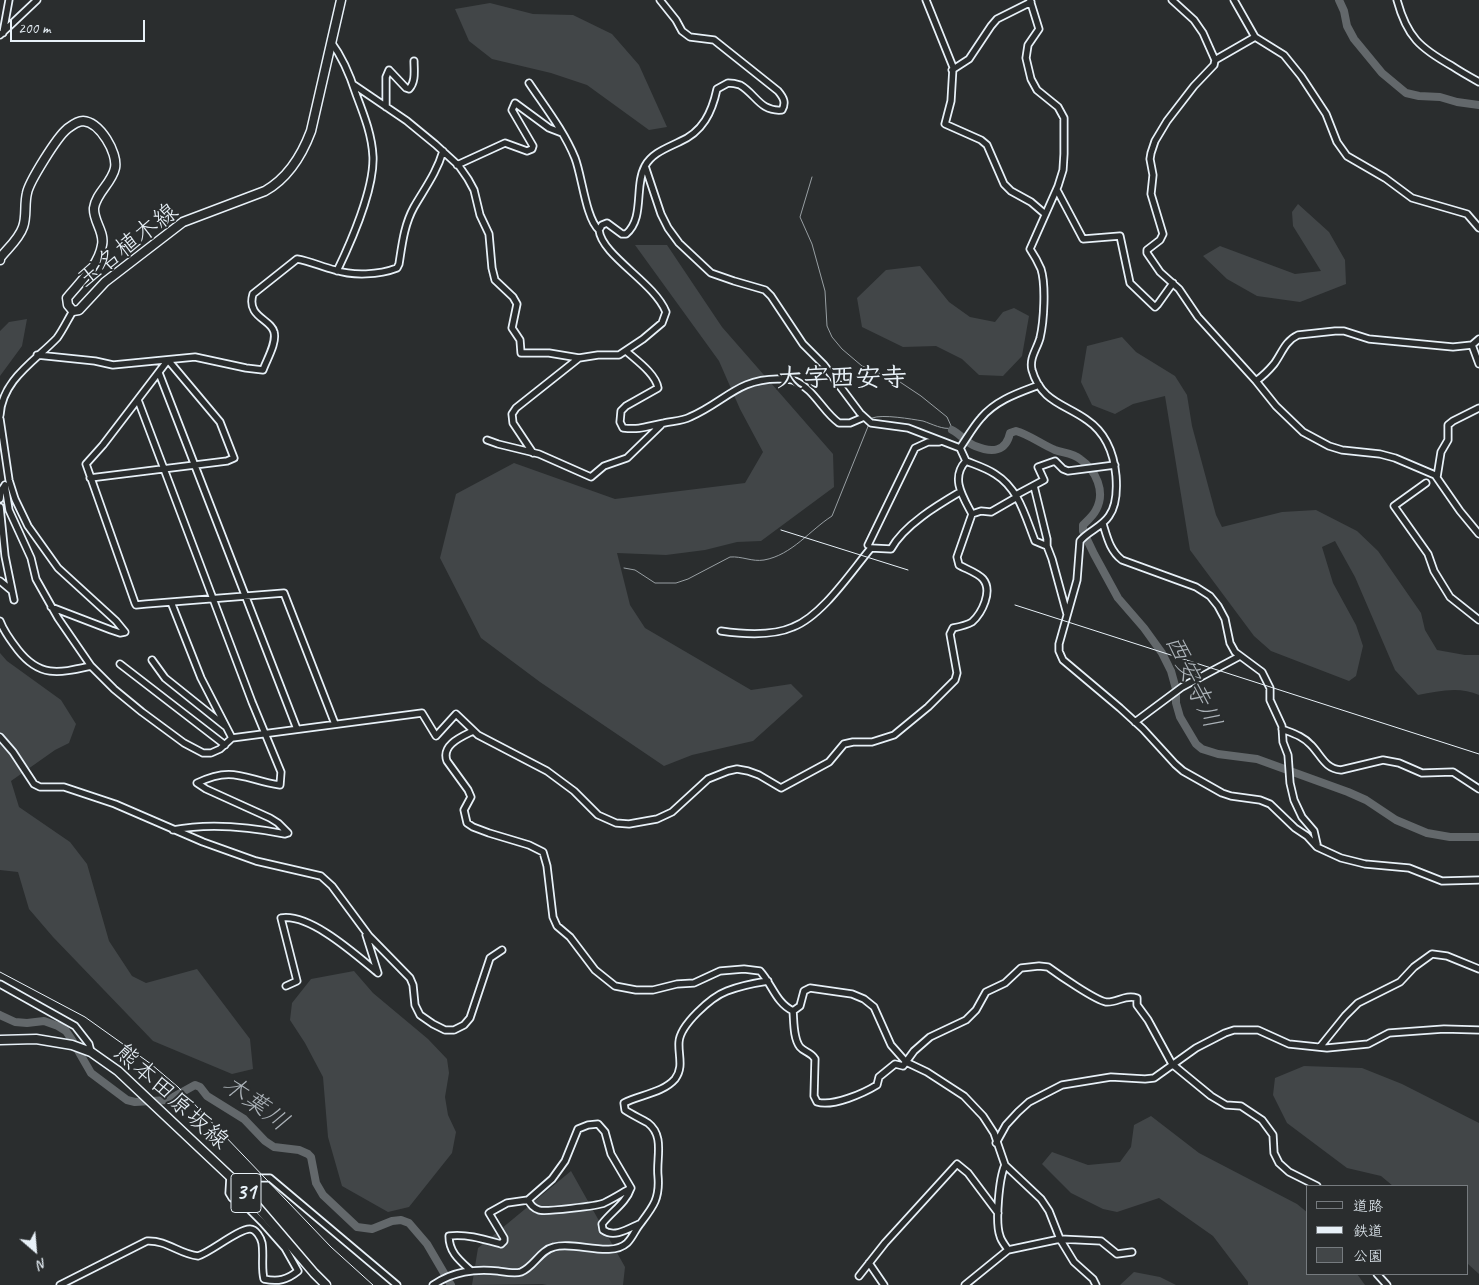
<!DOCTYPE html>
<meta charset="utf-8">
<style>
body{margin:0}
#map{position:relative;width:1479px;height:1285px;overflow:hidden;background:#2a2d2e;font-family:Caveat,"Klee One",sans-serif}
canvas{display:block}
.legend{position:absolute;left:1306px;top:1185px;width:162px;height:90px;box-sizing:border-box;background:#2a2d2e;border:1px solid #767b7f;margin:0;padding:6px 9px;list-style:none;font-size:15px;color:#e8f1f8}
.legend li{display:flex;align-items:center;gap:10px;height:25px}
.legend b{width:25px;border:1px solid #767b7f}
.north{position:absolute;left:10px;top:1225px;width:50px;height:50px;-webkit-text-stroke:4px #2a2d2e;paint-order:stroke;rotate:153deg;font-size:14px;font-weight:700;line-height:20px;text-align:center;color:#e8f1f8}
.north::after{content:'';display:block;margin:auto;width:18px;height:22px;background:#e8f1f8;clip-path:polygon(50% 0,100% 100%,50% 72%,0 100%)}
.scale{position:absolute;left:10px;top:20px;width:135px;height:22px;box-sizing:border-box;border:2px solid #e8f1f8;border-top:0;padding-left:6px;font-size:15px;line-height:18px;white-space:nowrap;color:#e8f1f8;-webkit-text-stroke:4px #2a2d2e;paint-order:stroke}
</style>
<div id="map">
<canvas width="1479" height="1285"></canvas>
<ul class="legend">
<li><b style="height:6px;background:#2a2d2e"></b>道路</li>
<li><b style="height:6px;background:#e8f1f8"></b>鉄道</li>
<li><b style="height:14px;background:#424648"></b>公園</li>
</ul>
<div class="north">N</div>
<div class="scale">200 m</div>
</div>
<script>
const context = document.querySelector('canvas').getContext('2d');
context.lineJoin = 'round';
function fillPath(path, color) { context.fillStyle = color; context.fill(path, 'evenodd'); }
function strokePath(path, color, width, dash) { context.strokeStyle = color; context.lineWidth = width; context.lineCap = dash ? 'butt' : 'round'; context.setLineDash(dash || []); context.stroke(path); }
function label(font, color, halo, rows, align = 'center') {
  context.font = font + ' Caveat,"Klee One",sans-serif'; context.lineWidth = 4; context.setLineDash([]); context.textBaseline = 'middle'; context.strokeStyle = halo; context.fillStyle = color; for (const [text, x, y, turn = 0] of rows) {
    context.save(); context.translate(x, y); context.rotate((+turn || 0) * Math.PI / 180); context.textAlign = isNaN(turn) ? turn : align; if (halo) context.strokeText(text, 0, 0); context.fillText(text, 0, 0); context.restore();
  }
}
fillPath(new Path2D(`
 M490,3L533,14L573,15L612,34L639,65L667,127L649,130L587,85L551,73L492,59L469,41L455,9Z
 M1298,204L1329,232L1345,260L1346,284L1300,302L1257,296L1227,279L1203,256L1220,246L1295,274L1321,271L1293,226L1292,212Z
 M635,245H667L722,327L833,454L834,487L761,541L737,542L705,550L666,555L617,553L630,605L645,628L751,690L791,684L803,696L753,741L692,755L664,766L540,682L481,638L440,558L456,494L514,463L615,499L745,483L763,452L740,409L719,361Z
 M920,266L949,302L970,317L995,322L1003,312L1014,308L1029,316L1022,356L1003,376L979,375L962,359L936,346L903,347L862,327L857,298L886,270Z
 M27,319L22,346L0,376V331L9,322Z
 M1122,337L1136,352L1175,376L1187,395L1192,426L1216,515L1222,527L1282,512L1316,510L1357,531L1378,551L1421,613L1425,630L1437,650L1465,655H1479V695C1460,686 1438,691 1418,695L1395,670L1355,577L1335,541L1322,547L1333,583L1356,625L1363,646L1356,676L1349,681L1271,651L1254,636L1190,550L1165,396L1133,404L1115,414L1092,405L1081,382L1087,346Z
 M0,653L7,661L61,700L76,724L69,743L55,750L11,781L19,807L70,842L87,864L109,941L132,976L146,983L197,969L250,1039L253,1069L232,1074L153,1041L53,937L29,909L18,872L0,870Z
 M354,971L373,993L428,1039L447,1059L449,1073L445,1097L448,1115L456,1132L452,1153L409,1207L388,1212L342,1186L328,1137L323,1077L305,1043L290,1020L292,1003L311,979Z
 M1304,1066L1362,1068L1402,1084L1479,1123V1274L1468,1264V1186H1393L1381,1176L1347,1168L1287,1123L1273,1095L1275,1078Z
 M1151,1116L1199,1153L1297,1204L1308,1213V1274H1357L1365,1285H1248V1282L1213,1236L1159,1198L1117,1212L1103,1209L1071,1193L1042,1164L1052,1152L1088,1165L1120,1162L1131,1147L1134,1125Z
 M571,1171L625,1267L623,1285H547L542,1284L472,1285L478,1248Z
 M1134,1272L1160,1277L1176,1285H1120Z`), '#424648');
strokePath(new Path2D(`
 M812,177L800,217L812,244L825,291L827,326L832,337L842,349L862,366L900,382L921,396L947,417L952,428C943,430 932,424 923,421C911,419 883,414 872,418L870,421
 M624,568L635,570L655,583H676L688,579L730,557C742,556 752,562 764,560C792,555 810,530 832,516L869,424`), '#989fa3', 1);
strokePath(new Path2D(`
 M1339,0L1344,11L1347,26L1354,39L1382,73L1406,93L1419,96L1440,97L1457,102L1479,105
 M952,430C960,434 967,443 975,446C992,453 1006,452 1010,433L1016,431C1030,435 1041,444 1055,450C1063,453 1073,453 1080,459C1096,470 1106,492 1096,510C1093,516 1087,521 1083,525V531L1094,554L1118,598L1144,628L1162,653L1171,671L1176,689V703L1180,717L1196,744L1202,749L1218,754L1257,759L1348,792L1366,800L1396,820L1427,833L1450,837H1479
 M0,1015L15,1022L27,1023L44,1021L58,1026L66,1031L72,1040L91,1073L127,1100L135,1102L168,1100L195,1085L200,1087L207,1096L244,1119L265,1141L274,1147L299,1150L308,1154L311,1157L316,1183L323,1195L357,1227L372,1229L392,1221L401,1220L409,1223L427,1244L451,1285`), '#63686b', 8);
const minor = new Path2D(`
 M926,0L953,67L951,101L945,124L981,140L987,145L1004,184L1011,191L1031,202L1045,214
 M1030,0L1039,29L1028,45L1026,58L1031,79L1037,90L1058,107L1064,118V154L1063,170L1058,186L1030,249C1034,255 1038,262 1041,269C1046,285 1044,321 1040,338C1037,349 1029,358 1032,370C1041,402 1065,404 1087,420C1106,433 1114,454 1116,476C1117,489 1117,505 1109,516C1102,527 1088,531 1080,541L1077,580L1059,644V651L1063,660L1120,708L1143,729L1175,764L1183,771L1222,793L1231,796L1260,800L1270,804L1295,828L1307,836L1317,847L1341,858L1365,864L1409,868L1442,881L1479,880
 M1172,0L1194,20L1203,33L1215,60
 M1234,0L1255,37L1284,55L1301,76L1326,114L1337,142L1347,156L1385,178L1412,198L1467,214L1479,228
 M1397,0C1407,37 1420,48 1452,66C1461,72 1470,77 1479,82
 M3,33L9,0
 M0,35L37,0
 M1255,37L1215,60L1214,65L1194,86L1167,121L1155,141L1151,153L1150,159L1153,175L1151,194L1163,234L1160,240L1147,250V253L1160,272L1179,289L1198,317L1256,381L1276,406L1303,432L1329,446L1342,450L1380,454L1395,458L1435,475L1460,511L1479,534
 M331,42C343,58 350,75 356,94C364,115 372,135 373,157C374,189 351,242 337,271
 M952,70L969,59L991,26L997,19L1031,2
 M354,85L407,121L435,144L459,166L468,179L474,190L480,215L489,234L492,268L495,280L513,297L517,304L512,328L520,340L521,353H549L579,358L598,355H619L643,339L662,323L666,312C654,282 602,256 599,230C586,219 582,176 575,158C564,131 545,107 529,83
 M386,107V77L389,70L406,88L409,89C416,82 414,70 414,61
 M457,165L505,143L527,151L532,149L533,146L512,110L515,103L549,128L562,133
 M645,166L661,214L668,228L679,243L711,273L734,281L765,290L771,296L803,344L824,365L860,413L871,423L908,428L960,448L966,461C976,465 986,468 995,474C1019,489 1025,516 1035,541L1047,546
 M1057,190L1083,239L1120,236L1130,283L1155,307L1158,304L1173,283
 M599,230L602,225L607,223L622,234H626C645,218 634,186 645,166C652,153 667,148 679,142C703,132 712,112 717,89L728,83C732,83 737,84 740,85C756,94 760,112 782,110C786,103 784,98 778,91L714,40L690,37L682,31L676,20L660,0
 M1472,345L1479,364
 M626,351C636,360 656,374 658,388L626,406L621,411L620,422L623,428C642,430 647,426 664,423C673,421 682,421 690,417C725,402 738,378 780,379C785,379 791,379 795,381C814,389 823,412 839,423H850L864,417
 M37,355L95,361L113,365L195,357L246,368L263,370C267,359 277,343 274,332C271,319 246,317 253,294L297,259C310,261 322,267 335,270C353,276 379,275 397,268L399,264C402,245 404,225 414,207C425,188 437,172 443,151
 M168,360L103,445L86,464L135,603L136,605L146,604L284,593L335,724
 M159,373L297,729
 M1256,381C1263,376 1269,370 1274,364C1282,353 1285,341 1298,335L1335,331H1344L1369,339L1453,347L1472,345L1479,339
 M138,400L252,702L281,772L280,785C245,780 234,765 197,783L206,789L270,818L278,823L288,833L285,834C250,827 208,823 173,830
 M0,415C2,380 35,361 57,338C63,330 68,319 73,311
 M0,419L9,480L15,499L28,526L58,568L116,621L125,632L120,633L111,630L51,607
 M487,440L498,444L539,454L591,477L604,466L627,458L661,425
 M960,448C967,438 973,427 981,418C996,400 1018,393 1039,385
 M533,453L513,423L512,414L516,408L579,358
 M1437,477L1441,452L1448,440V425L1453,421L1479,408
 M90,478L227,461L234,458L220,422L168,360
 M1426,483L1394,506L1428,554L1434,571L1450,597L1479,620
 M5,485L9,510L31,558L36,579L58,618L91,666L114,689L142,712L184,743L203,753H211L220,749L232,738L422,713L436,736L456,714L478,735L547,771L574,791L598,815L616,823L629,824L657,819L672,812L708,779L728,771L737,769L748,771L759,775L781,788L829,762L844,744L853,742H872L894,735L928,707L955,680L957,673L950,634L953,628C958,627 967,625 972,622C982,613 993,591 983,579C978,573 966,569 959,565L957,557L972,514C963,497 950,478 966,461
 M1034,486L1047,539V546L1052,559L1067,614
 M1016,495L1044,480L1038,467L1055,461L1063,469L1068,471L1115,465
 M0,499L1,491L5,485
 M0,507L5,556L14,600
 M972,514L981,511L991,512L1017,497
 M1103,524C1107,537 1110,551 1122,560L1196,587L1210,596L1218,606L1225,619L1230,643L1235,652L1262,672L1270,688V700L1282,726L1283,742L1288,755L1290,783L1294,800L1302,817L1314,831L1317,844
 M868,545L915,448L928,442H939
 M0,581L11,590
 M171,602L201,678L232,738
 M0,621C4,632 11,641 18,650C40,678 59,673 91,666
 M721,631C742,634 773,636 793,627C822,616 851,572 871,548L891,549C904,525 938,505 960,492
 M152,660L165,678L225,726
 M120,664L225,745
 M1135,722L1182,687L1240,656
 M1282,729C1292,733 1303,736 1311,745C1321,755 1325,769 1341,770L1383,760L1399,763L1422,773L1453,772L1479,789
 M473,731C461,737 441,745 447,761L468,790L471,797L464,810L467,823L473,827L489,833L529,845L543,852L547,866L553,917L557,926L570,937L595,970L615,986L636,990H653L677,984L694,983L720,971L744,969L760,971C772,984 776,1003 793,1011
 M0,737L13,752L34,784L40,787H64L115,804L203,842L256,861L321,876L332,886L369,936L410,978L413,985L415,1005L420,1015L433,1024L445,1030H454L464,1025L470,1018L490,958L502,950
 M0,984L75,1026L89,1044L91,1052
 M286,986L297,981L281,918C310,913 356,955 378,973L366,935
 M793,1011C794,1021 793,1038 800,1047C804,1052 811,1052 815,1059L814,1096L817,1102C833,1107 864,1093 877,1085L879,1077L895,1064L903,1066L914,1051L930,1037L966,1020L976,1010L986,992L1005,983L1021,968L1039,966L1048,967C1059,975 1095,1000 1106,1002C1117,1003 1125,994 1137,998V1005L1148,1020L1172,1064L1211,1096L1226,1105L1241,1106L1262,1120L1273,1135L1274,1153L1279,1163L1289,1172L1317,1186
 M793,1011L800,1006L804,991L810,988L852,994L864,999L874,1007L891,1045L906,1062L927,1072L964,1096L983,1116L994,1133L1005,1165L1041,1199L1049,1211L1060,1239L1074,1262L1093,1279L1096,1285
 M1320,1047L1345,1016L1358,1003L1400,982L1414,967L1432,954L1447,956L1479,969
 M996,1143L1006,1125L1018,1112L1029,1102L1062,1085L1111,1077L1145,1079L1154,1078L1196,1048L1225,1033L1234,1030H1258L1289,1044L1327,1048L1368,1044L1389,1033L1444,1029L1479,1030
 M1005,1165C999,1178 995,1223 1000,1236C1001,1241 1006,1246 1008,1250
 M238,1184L260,1178H270L397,1285
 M528,1200C531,1205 533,1208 539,1210C544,1212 598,1206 604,1203C613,1199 622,1193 631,1188
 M869,1263L884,1285
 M470,1270C459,1260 449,1252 449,1236C467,1234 483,1239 501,1244L504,1241V1238L489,1213L507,1203L528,1200L552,1179L565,1161L578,1129L588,1125L598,1124L605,1132L611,1154L631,1188C626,1203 612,1211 602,1224L603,1230C614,1238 628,1229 639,1224
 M1377,1274L1387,1285
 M859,1276L885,1243L957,1164L968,1173L998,1213
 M60,1285L147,1241C167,1240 179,1254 198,1256C211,1252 238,1229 250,1229C256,1229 261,1238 262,1243C264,1255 261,1267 264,1279C278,1282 287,1280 298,1271L285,1248L262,1222L249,1209L232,1198L229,1193L230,1176
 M433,1285C454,1271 474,1269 498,1271C505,1272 515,1274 521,1272C534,1267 540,1250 554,1247C575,1241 611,1258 627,1243C633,1237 635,1230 640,1224C653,1207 660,1199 658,1176C656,1158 665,1136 648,1123C640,1118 632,1115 625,1110L624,1103C639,1095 663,1093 675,1079C684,1067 678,1055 679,1042C680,1025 711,997 727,991C740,986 755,983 768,981
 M965,1285L1008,1250L1060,1239L1101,1241L1117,1254L1132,1252`);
const major = new Path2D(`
 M0,260V258C8,248 19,239 23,227C27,216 24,205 27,193C29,182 57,137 67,129C71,126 77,121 83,121C100,122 118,153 115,168C112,183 96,193 94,208C93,221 105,232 102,245C99,265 79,283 67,298L68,305L73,311L79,310L105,282L183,222L265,191C288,178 302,155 311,131L341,0
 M0,1040L36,1039L72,1045L91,1052L118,1071L238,1184L314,1273L326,1285`);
strokePath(minor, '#e8f1f8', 9);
strokePath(major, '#e8f1f8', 11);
strokePath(minor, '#2a2d2e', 5.5);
strokePath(major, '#2a2d2e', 8);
strokePath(new Path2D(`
 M781,530L908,570
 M1015,605L1479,754
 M0,972L85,1017L151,1064L178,1087L331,1247L373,1285`), '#e8f1f8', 1);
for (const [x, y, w] of [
 [246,1193,30]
]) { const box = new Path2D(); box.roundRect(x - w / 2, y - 19.5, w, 39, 4); context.fillStyle = '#2a2d2e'; context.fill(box); strokePath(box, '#e8f1f8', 1); }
label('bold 22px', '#e8f1f8', null, [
 ["31",246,1193]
]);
label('24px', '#e8f1f8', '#2a2d2e', [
 ["玉名植木線",128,246,-38],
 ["熊本田原坂線",171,1097,42]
]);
label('italic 25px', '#acb3b9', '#2a2d2e', [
 ["西安寺川",1192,682,65],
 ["木葉川",255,1104,36]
]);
label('bold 26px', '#e8f1f8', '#2a2d2e', [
 ["大字西安寺",842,379]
]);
</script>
